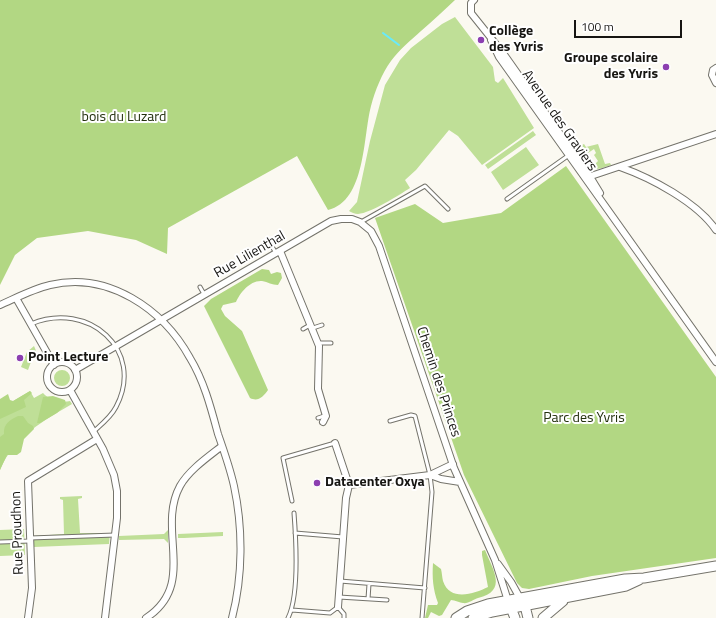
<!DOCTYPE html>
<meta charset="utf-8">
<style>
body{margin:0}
#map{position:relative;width:716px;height:618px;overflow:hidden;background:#fbf9f1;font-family:"Titillium Web",sans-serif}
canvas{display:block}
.scale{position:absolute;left:574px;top:20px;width:108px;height:18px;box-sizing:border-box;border:2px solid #161512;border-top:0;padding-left:5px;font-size:12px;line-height:14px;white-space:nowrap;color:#161512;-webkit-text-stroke:3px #fff;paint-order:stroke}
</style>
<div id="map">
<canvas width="716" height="618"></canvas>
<div class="scale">100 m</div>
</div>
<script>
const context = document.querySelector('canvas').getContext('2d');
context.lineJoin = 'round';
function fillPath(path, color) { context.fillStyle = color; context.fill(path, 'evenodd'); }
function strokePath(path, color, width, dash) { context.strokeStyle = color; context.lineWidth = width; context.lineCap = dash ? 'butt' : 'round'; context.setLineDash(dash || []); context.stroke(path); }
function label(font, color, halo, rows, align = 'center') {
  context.font = font + ' "Titillium Web",sans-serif'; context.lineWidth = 4; context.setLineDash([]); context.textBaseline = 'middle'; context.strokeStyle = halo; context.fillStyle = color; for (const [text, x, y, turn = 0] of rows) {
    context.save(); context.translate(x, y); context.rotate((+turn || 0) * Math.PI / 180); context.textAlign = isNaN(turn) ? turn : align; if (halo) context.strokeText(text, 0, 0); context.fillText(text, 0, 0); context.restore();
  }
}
fillPath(new Path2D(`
 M455,17L493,67L495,81L498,83L503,78L534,128L482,165L458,136L449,130L416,170L405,180L410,188C399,195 371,213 358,214C355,214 351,212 349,211L357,202L370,141L385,85L400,60L411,48L442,24Z
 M533,131L536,135L488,169L485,165Z
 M584,144L586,147L598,144L605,164L610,163L611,165C598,169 594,173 586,160L589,157L595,164L598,161L594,155L596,153L594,149L582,157L576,148Z
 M526,147L539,165L503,190L491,172Z
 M34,346L37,353L32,359L28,370L21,367L27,352Z
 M54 378a8 8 0 1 1 16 0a8 8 0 1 1-16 0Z
 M30,391L34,398L43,393C49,400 61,403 70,401L72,404C45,420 14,436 0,470V409Z
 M82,496V498L78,499L80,533H110L109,544L34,547L33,536L64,534L63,500L60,499V497Z
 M24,529L25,555L0,556V530Z
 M168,530V543L164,539L119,540V536L164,534Z
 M223,532V536L184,538H178V534Z`), '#bfdf97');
fillPath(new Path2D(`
 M0,0H455C444,10 433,21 421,31C411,40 399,50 391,61C382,73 375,91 371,106C363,136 366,201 328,210L297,156L168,228L167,254L136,240L88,231L37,238L15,255L0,285Z
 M566,166L716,377V558L592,576L529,589L522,588L517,583L464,475L375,218L415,204L443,223L501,213Z
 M262,269L269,270L271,274L277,272L281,273L282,278L278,285C272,285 268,282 262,281C250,280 240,293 236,302L223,305L221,309L225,316L242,331L268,390C263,397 258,402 250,398L204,306L211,299Z
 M30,391L32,393L24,400L26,407L0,419V399L8,394L10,400L13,401Z
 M53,396L65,400L66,404L57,413L40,423H37L43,397Z
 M18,416H23L28,423L33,426L34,429L24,439L21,452L17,455H7L0,470V437L4,434C3,424 10,420 18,416Z
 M485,550C493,570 508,591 478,598C474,599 468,604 463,603C460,603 455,600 451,600L442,615L439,616L431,612L428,618H425L428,605H437L438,603C433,590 432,577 433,563L441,569C442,573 442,577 443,581C450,602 474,594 488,587L482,555V551Z`), '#b2d783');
strokePath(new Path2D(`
 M383,33L399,45`), '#68eafb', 2);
const lane = new Path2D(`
 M507,199L569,155
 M361,222L425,186L448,209
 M271,245L276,253
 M200,287L204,294
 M31,324C88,300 146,350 116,407C111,417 102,424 94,431
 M313,328L322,325
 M303,329L310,325
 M318,343H331
 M318,418L324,416
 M390,421L411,415L415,416L430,475L432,492L422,618
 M292,501L283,458L335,443
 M295,533L343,537
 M30,538L115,535
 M0,542L30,541
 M340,581L425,588
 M339,597L387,600
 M368,599L369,584
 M292,610L330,613L338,607L344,614V618
 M288,618C299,596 296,539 294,513`);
const street = new Path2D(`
 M474,0L471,3V13L503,53L589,175L600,193
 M491,40L499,57L716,362
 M716,68L713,70L712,75L716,83
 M620,167C651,178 697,202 716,230
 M588,177L716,134
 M280,251L319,346L318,389L326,416L323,422
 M16,298L54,365
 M0,305C16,298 33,289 50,285C108,271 163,309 190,358C204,381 211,408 218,434C224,451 230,468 234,486C243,528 243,576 232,618
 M47 377a15 15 0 1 1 30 0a15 15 0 1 1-30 0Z
 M75,370L331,221L341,219H352L360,222L371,231L379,246L454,468L495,560L509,604
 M70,390L103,449L114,475L117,491V518L105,618
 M335,443L349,485L346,498L338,607
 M430,475L441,479L460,482
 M349,485L430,475L453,464
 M498,564L511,582L521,600
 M28,618L32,588L28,481L97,439
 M146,618C198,584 156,530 180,486C189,470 208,457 222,446`);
const secondary = new Path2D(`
 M525,606L528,618
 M511,608L515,618
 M456,618L467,611L488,604L625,579L644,578L716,566
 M473,618L492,612L626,586L639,580
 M543,618L563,601`);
strokePath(lane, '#74736b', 5);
strokePath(street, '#74736b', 8);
strokePath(secondary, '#74736b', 11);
strokePath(lane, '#fff', 3);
strokePath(street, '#fff', 6);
strokePath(secondary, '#fff', 9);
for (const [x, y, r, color] of [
 [481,40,4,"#8c3fb0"],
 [666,67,4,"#8c3fb0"],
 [20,358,4,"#8c3fb0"],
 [317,483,4,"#8c3fb0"]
]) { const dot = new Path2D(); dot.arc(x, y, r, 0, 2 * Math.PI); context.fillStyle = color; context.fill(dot); strokePath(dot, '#fff', 1.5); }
label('bold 14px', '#161512', '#fff', [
 ["Collège",489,32],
 ["des Yvris",489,48],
 ["Groupe scolaire",658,59,"right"],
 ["des Yvris",658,75,"right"],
 ["Point Lecture",28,358],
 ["Datacenter Oxya",325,483]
], 'left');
label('14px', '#23300e', '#fff', [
 ["bois du Luzard",124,118],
 ["Parc des Yvris",584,419]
]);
label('14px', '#161512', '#fff', [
 ["Avenue des Graviers",559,121,55],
 ["Rue Lilienthal",250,255,-30],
 ["Chemin des Princes",438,382,72],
 ["Rue Proudhon",18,533,-92]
]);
</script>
